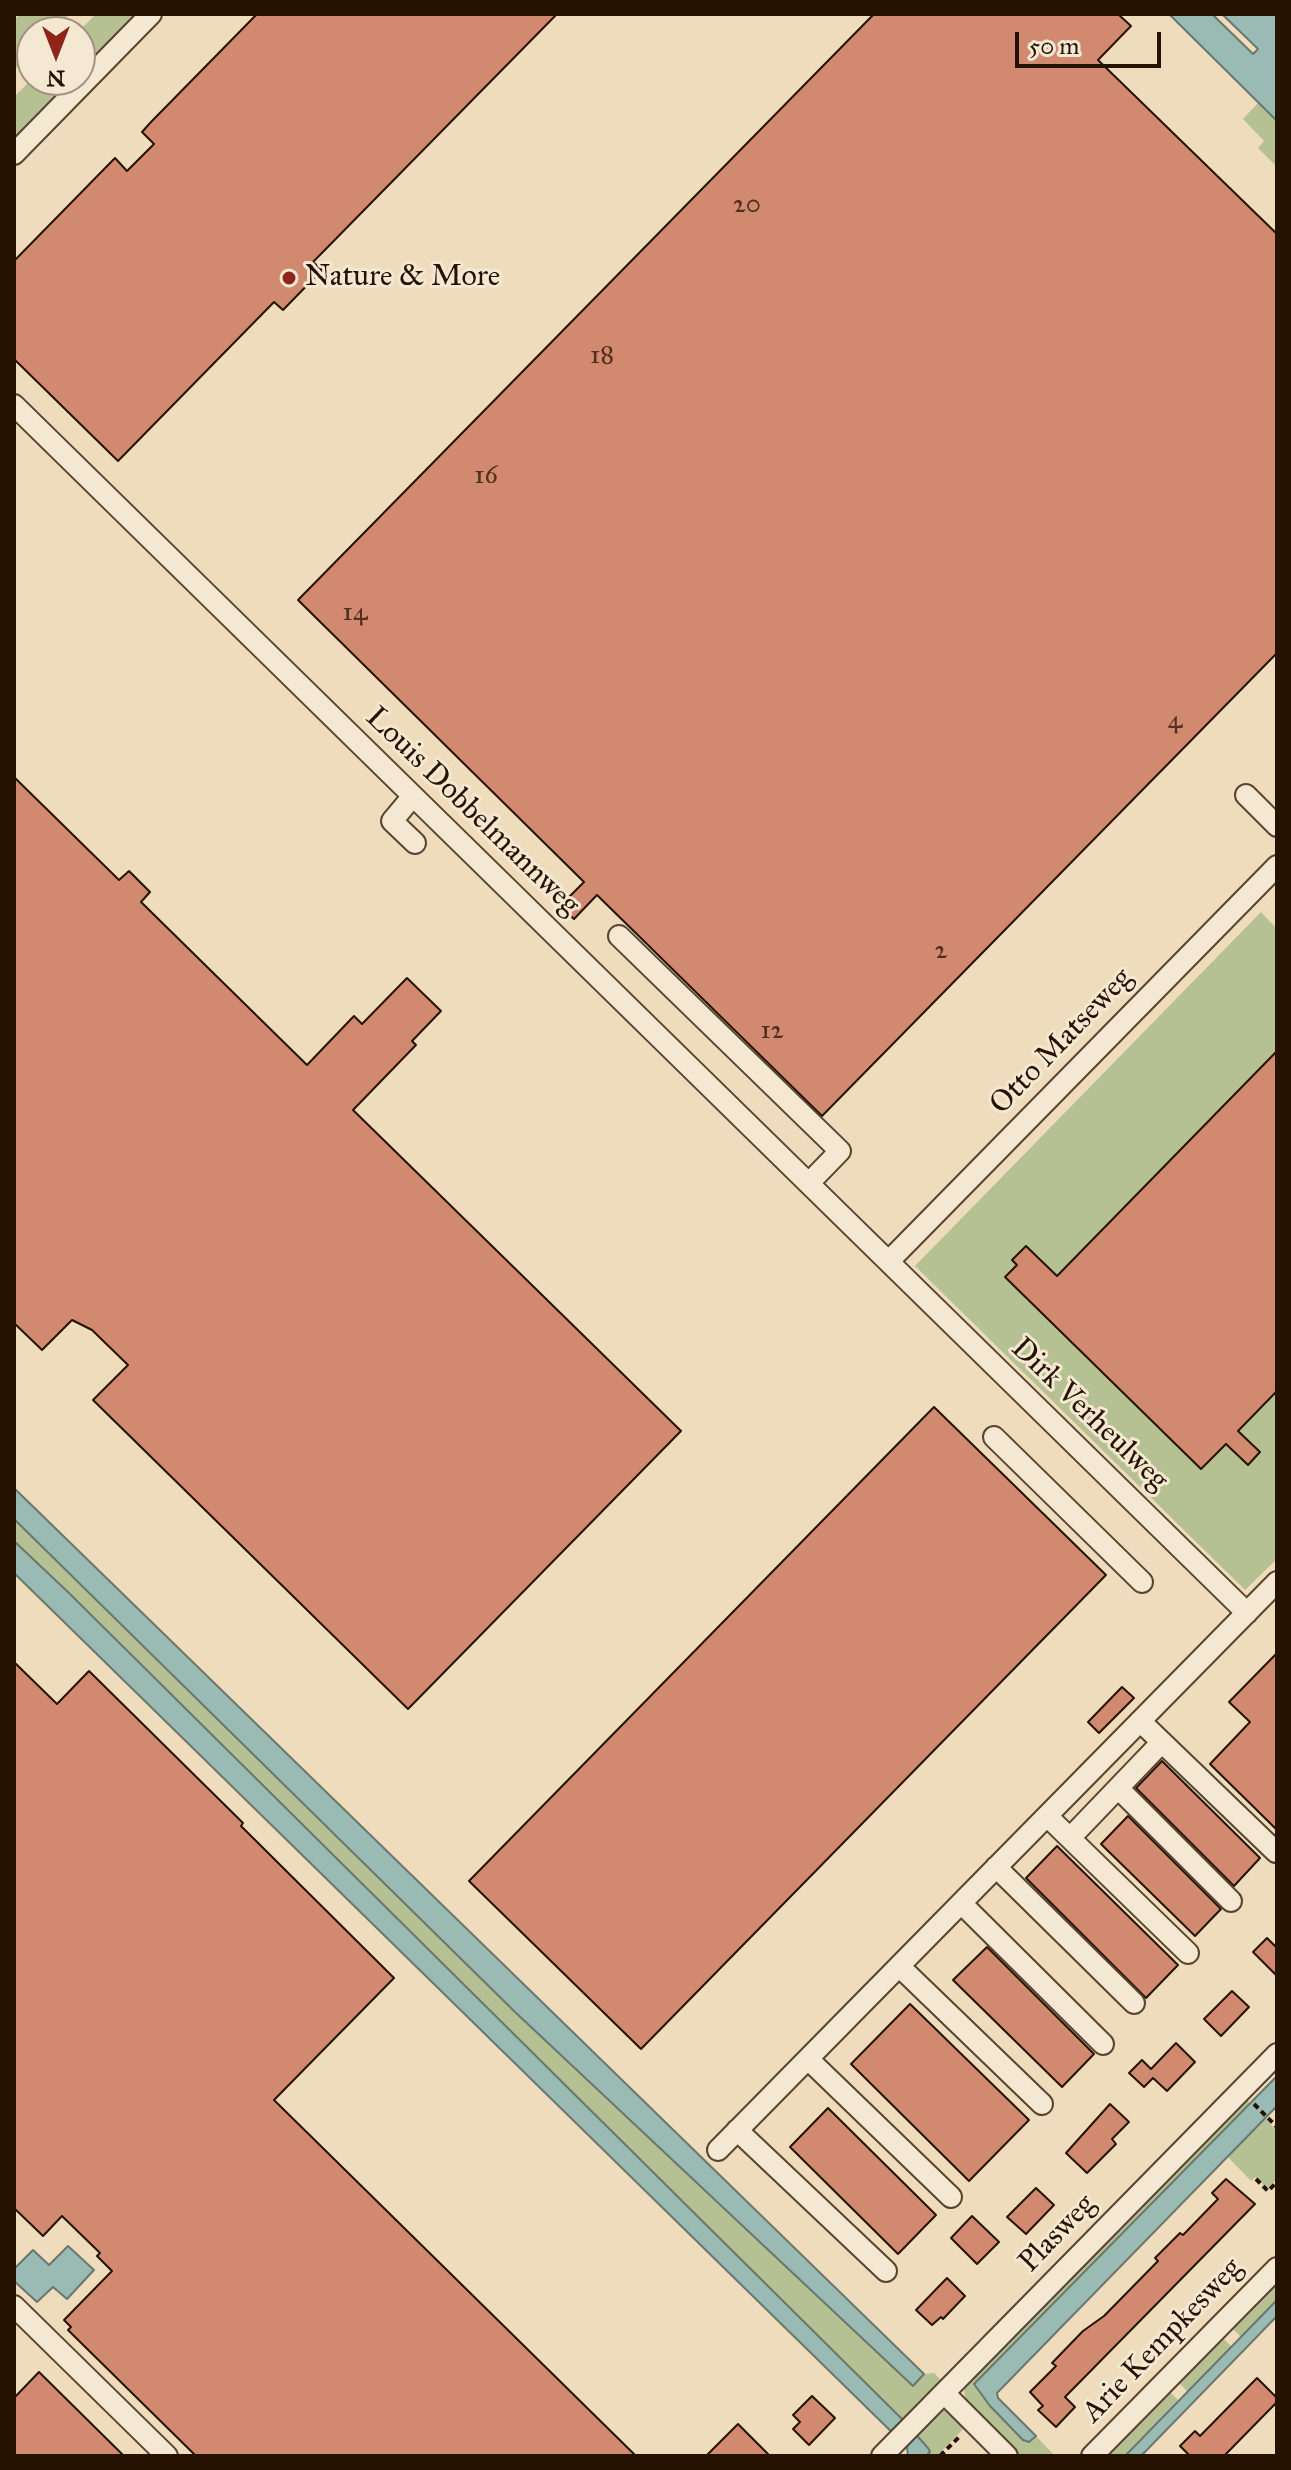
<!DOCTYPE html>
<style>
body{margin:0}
#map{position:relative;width:1291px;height:2470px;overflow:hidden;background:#eedcbc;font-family:"IM FELL Great Primer",serif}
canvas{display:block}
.frame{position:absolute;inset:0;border:16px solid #261200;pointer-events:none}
.north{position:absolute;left:16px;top:16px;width:80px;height:80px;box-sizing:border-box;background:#f4e8d3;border:2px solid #a2927f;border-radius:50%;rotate:180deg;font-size:22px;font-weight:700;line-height:32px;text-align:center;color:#261200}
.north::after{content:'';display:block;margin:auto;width:28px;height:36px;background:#8f2418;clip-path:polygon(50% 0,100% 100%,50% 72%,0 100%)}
.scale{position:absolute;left:1015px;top:32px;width:146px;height:36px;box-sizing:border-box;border:4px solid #261200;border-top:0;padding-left:10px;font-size:24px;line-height:28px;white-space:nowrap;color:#261200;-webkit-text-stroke:6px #f4e8d3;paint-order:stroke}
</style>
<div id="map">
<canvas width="1291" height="2470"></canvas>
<div class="frame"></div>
<div class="north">N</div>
<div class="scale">50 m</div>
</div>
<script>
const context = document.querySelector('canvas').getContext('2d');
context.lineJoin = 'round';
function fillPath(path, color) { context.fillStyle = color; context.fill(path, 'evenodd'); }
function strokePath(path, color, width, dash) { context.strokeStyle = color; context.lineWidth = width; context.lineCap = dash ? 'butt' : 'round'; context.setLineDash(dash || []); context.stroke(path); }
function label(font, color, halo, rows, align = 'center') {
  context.font = font + ' "IM FELL Great Primer",serif'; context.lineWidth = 6; context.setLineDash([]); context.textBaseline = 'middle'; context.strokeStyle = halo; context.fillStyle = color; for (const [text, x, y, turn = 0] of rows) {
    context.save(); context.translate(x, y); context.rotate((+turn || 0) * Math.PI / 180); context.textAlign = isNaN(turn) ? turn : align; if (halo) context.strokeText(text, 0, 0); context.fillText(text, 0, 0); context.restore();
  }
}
fillPath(new Path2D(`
 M20,14H70L52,32H32V52L14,70V20Z
 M96,14H141L80,76V32H78Z
 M32,79L76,80L14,142V97Z
 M1258,103L1277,121V167L1258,148L1264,141L1243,119Z
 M1261,912L1277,929V1559L1245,1590L915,1266Z
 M14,1519L514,2011L913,2385L924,2374L934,2373L943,2382L903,2420L69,1593L14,1541Z
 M1244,2098L1250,2103L974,2384L990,2406L1029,2442L1036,2436L1055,2456H1018L965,2401L964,2384Z
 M1265,2118L1277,2131V2179L1267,2189L1256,2177L1251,2181L1227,2156Z
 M1274,2282L1277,2284V2300L1241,2337L1230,2326Z
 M1221,2336L1232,2347L1188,2392L1177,2381Z
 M1168,2390L1179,2401L1125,2456H1103Z
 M941,2411H950L966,2426L937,2456H926L930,2452L917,2436L924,2429L922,2426Z`), '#b5c193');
const water = new Path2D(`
 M1169,14H1212L1253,54L1258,49L1222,14H1277V121Z
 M14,1488L924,2374L913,2386L514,2011L14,1519Z
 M14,1541L69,1593L903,2420L928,2448L930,2452L926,2456H908L907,2447L14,1573Z
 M1277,2076V2106L997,2393L998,2398L1036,2436L1029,2442L1023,2440L990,2406L974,2384Z
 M68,2246L94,2270L67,2299L53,2287L37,2302L14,2281V2269L33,2250L49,2265Z
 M1277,2300V2316L1141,2456H1125Z`);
fillPath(water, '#99bbb4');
strokePath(water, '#6b776c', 2);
const building = new Path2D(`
 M257,14H557L313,262L322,270L283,310L274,302L118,461L14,359V261L115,158L127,171L154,144L142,132L151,122Z
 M874,14H1118L1131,26L1098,60L1277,234V653L822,1116L597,895L574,919L560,906L584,882L298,600Z
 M14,777L119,880L129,871L150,892L141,902L307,1065L354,1016L362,1024L407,978L441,1011L412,1041L416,1045L353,1110L681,1431L408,1709L93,1400L128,1365L92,1330L72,1320L42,1350L14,1323Z
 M1277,1051V1391L1238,1431L1260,1452L1248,1465L1226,1444L1201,1469L1005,1277L1017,1265L1012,1260L1026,1246L1057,1276Z
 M934,1407L1106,1575L641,2049L469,1881Z
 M1277,1653V1830L1210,1764L1250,1722L1229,1702Z
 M14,1662L57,1704L89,1671L243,1823L241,1826L394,1978L274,2100L636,2456H196L68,2330L71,2327L64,2320L112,2271L97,2256L100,2253L62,2216L43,2236L14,2208Z
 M1122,1687L1134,1698L1099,1733L1088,1722Z
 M1162,1761L1260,1858L1234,1886L1136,1788Z
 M1128,1816L1221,1909L1195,1936L1101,1844Z
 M1057,1846L1178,1965L1146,1998L1026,1878Z
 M1267,1938L1277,1948V1976L1253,1952Z
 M987,1947L1094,2054L1062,2087L953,1980Z
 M1232,1991L1249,2007L1221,2036L1204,2019Z
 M910,2004L1029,2120L969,2181L851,2064Z
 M1176,2043L1195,2062L1167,2091L1153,2078L1144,2087L1129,2073L1142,2060L1151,2069Z
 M1110,2104L1129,2122L1112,2139L1116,2144L1087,2173L1066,2153Z
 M828,2108L936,2215L898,2254L790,2147Z
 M1226,2179L1255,2204L1065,2397L1075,2407L1056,2427L1038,2410L1043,2406L1030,2392L1056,2366L1052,2363L1083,2331L1104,2316L1158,2261L1155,2258L1180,2233L1183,2235L1218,2199L1212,2193Z
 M1036,2188L1054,2205L1026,2234L1007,2217Z
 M972,2216L999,2242L977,2264L951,2238Z
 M947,2278L965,2296L943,2319L941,2317L932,2325L916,2310Z
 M39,2372L124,2456H14V2398Z
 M1257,2378L1277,2398V2402L1224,2456H1190L1180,2446L1195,2431L1200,2436Z
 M812,2396L835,2418L809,2445L793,2429L800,2422L793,2415Z
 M738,2424L770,2456H706Z`);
fillPath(building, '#d18970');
strokePath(building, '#261200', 2);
const minor = new Path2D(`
 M14,154L151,14
 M14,405L1247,1613
 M1246,795L1277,826
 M413,796L392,821L415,843
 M619,936L840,1151L809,1183
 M889,1261L1277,866
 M994,1437L1142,1582
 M1140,1721L1276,1852
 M1118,1788L1231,1901
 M1047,1816L1188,1953
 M1070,1838L1162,1742
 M996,1867L1134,2003
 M961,1903L1103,2044
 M899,1966L1042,2104
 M808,2059L951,2197
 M737,2130L886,2271
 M718,2150L1277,1582
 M14,2306L167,2456
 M944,2393L1007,2456
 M882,2456L1277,2054
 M1092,2456L1277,2268`);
strokePath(minor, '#58442f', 24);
strokePath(new Path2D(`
 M1254,2104L1277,2127
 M1256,2179L1268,2191L1277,2182
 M940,2456L961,2435`), '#261200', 4, [6, 4]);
strokePath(minor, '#f4e8d3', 20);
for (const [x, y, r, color] of [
 [289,278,8,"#8f2418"]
]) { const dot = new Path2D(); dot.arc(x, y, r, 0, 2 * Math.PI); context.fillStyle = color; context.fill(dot); strokePath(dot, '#f4e8d3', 3); }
label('26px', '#51301c', null, [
 ["20",747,206],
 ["18",602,357],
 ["16",486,477],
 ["14",355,614],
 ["4",1175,722],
 ["2",941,952],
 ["12",772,1032]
]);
label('30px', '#261200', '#f4e8d3', [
 ["Nature & More",305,278]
], 'left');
label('30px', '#261200', '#f4e8d3', [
 ["Louis Dobbelmannweg",472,812,44],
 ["Otto Matseweg",1062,1042,-46],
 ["Dirk Verheulweg",1089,1415,44],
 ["Plasweg",1058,2234,-46],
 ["Arie Kempkesweg",1163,2341,-46]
]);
</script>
